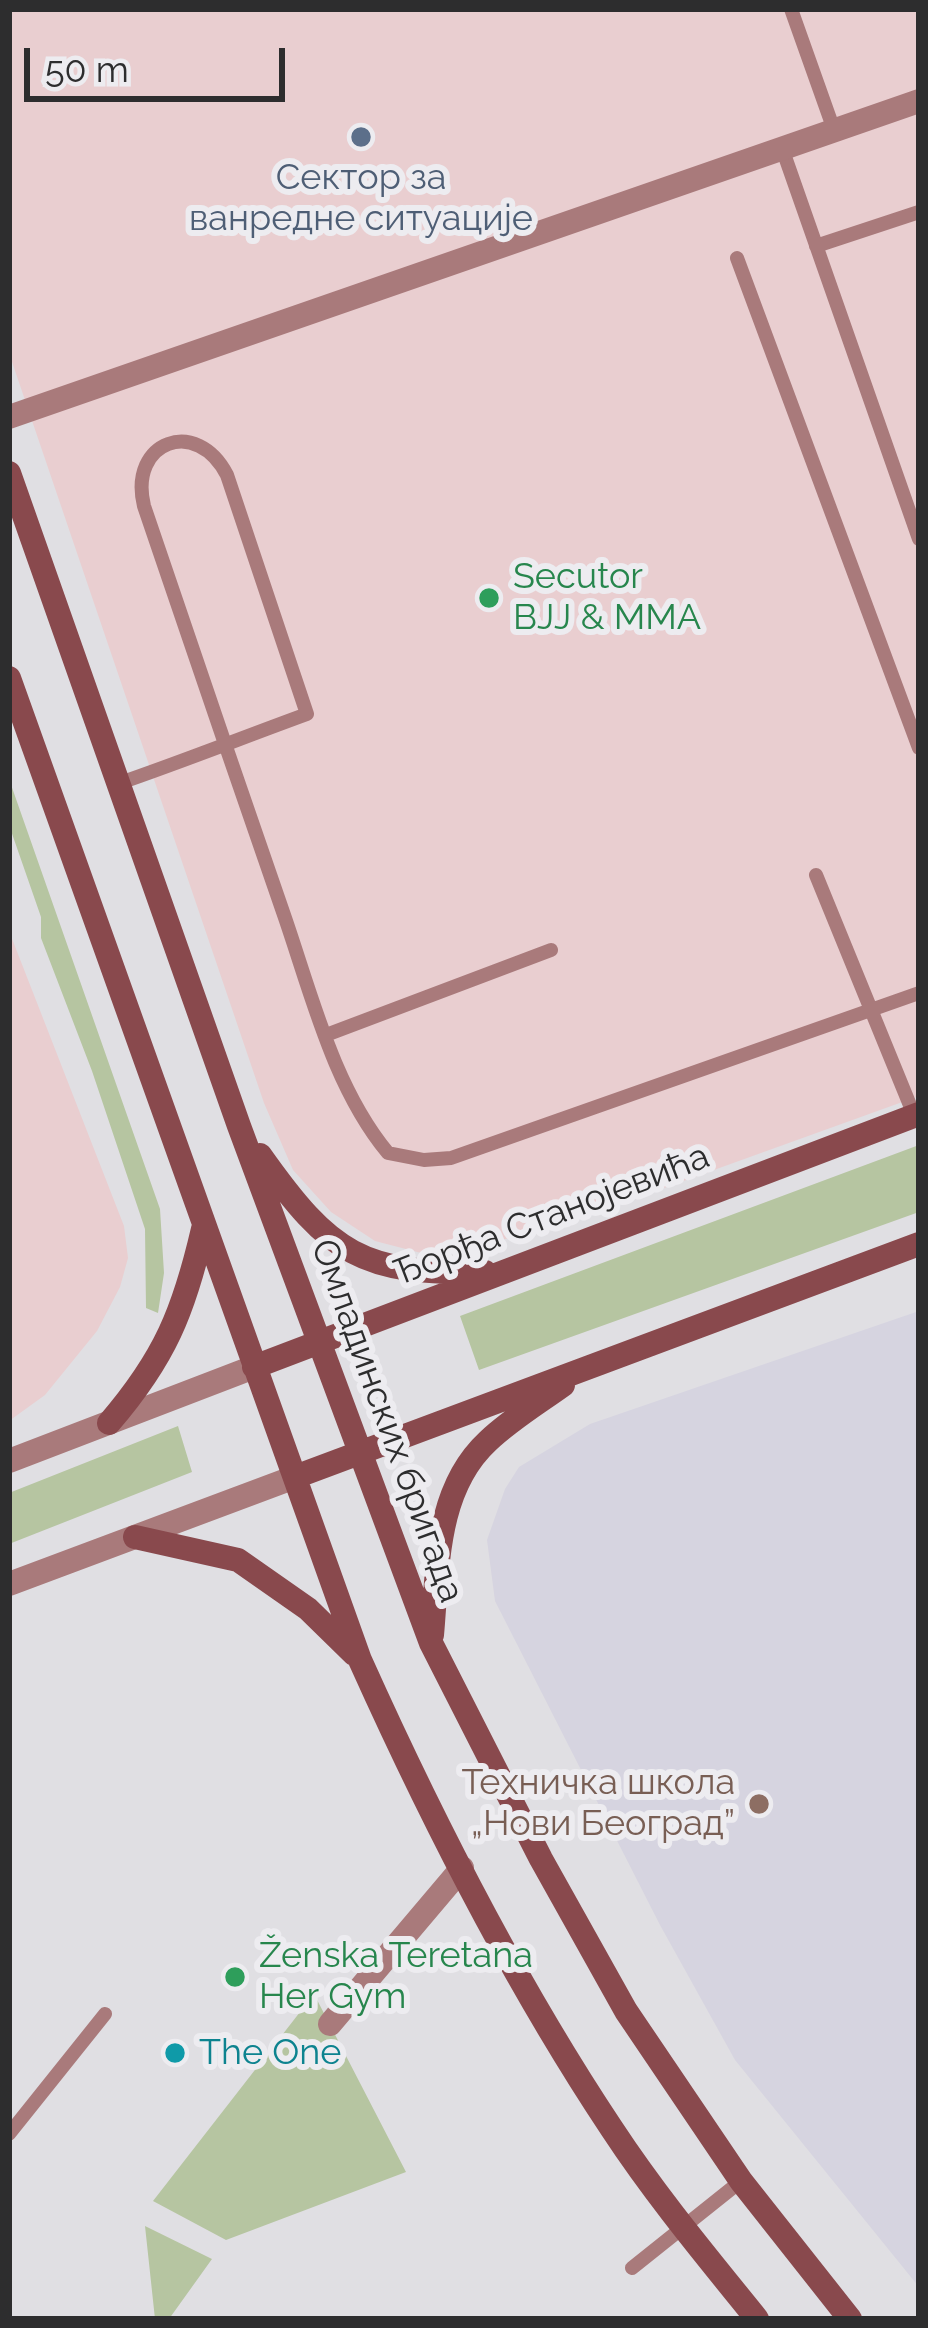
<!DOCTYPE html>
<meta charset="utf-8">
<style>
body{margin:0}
#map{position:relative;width:928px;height:2328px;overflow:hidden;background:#e0dfe3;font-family:Raleway,sans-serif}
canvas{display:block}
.frame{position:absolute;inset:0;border:12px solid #2d2d2e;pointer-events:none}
.scale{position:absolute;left:24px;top:48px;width:261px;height:54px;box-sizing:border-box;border:6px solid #2d2d2e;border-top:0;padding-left:15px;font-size:36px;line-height:42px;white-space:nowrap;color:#2d2d2e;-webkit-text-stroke:9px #edecf0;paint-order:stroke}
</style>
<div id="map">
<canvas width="928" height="2328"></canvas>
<div class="frame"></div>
<div class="scale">50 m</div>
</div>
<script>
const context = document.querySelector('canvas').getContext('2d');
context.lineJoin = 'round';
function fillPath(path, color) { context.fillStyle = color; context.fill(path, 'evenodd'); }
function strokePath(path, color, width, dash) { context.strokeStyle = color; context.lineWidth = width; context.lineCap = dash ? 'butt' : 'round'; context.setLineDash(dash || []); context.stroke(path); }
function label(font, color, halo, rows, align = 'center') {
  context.font = font + ' Raleway,sans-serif'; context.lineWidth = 12; context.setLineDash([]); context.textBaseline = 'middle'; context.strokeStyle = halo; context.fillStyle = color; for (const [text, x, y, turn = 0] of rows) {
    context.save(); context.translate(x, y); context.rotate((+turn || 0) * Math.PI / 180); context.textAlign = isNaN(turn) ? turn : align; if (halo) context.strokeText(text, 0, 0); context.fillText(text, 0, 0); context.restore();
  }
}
fillPath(new Path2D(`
 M9,9H919V1096L542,1232L425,1254L375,1241L331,1212L293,1170L264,1103L9,353Z
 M9,931L124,1226L128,1258L120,1287L97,1331L45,1395L9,1421Z`), '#e9ced0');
fillPath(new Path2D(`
 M919,1311V2287L735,2060L660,1925L495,1601L487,1540L505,1489L519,1467L590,1424Z`), '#d6d4e0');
fillPath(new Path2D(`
 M9,779L160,1209L164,1273L158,1313L146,1308L145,1229L92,1071L41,938V917L9,825Z
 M919,1145V1212L479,1370L460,1316Z
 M178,1426L192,1472L9,1544V1493Z
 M314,1994L406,2172L226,2240L153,2201Z
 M145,2226L212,2259L169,2319H155Z`), '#b6c5a1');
strokePath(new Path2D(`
 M791,9L834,130
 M782,148L919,539
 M816,246L919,212
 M737,258L919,748
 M117,784C181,762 244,737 307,714L227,475C197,416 128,441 144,506C190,641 236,777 283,912C311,992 333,1087 388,1153L424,1160L451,1158L919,993
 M816,875L914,1115
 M326,1035L551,950
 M9,2134L105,2014
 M632,2268L741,2181`), '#a97a7b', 14);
strokePath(new Path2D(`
 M9,417L919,101
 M9,1461L254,1367
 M9,1584L295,1477
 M330,2024L462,1868`), '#a97a7b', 24);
strokePath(new Path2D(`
 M9,473L239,1126L431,1643L541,1859L626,2011L741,2181L850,2319
 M9,678L360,1660C431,1818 516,1985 612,2129C656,2196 707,2257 757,2319
 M260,1155C330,1254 362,1275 485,1272
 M254,1367L919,1114
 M109,1423C165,1358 184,1311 203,1229
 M295,1477L919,1244
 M135,1537L238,1560L308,1609L354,1654
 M432,1635C438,1569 435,1490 488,1441C510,1420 538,1403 563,1385`), '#89494d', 24);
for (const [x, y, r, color] of [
 [361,137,12,"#5c6f8a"],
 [489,598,12,"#2e9e5b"],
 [759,1804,12,"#8d6e63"],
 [235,1977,12,"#2e9e5b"],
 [175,2053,12,"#0f9aa8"]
]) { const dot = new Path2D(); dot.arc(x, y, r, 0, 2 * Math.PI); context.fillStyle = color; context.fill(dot); strokePath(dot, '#edecf0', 4.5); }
label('36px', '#4e5e75', '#edecf0', [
 ["Сектор за",361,178],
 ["ванредне ситуације",361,219]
]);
label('36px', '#27864d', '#edecf0', [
 ["Secutor",513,577],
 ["BJJ & MMA",513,618],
 ["Ženska Teretana",259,1956],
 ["Her Gym",259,1997]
], 'left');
label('36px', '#2d2d2e', '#edecf0', [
 ["Ђорђа Станојевића",552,1215,-21],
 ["Омладинских бригада",387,1421,70]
]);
label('36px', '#785e54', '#edecf0', [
 ["Техничка школа",735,1783],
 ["„Нови Београд”",735,1824]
], 'right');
label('36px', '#0d838f', '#edecf0', [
 ["The One",199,2053]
], 'left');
</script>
